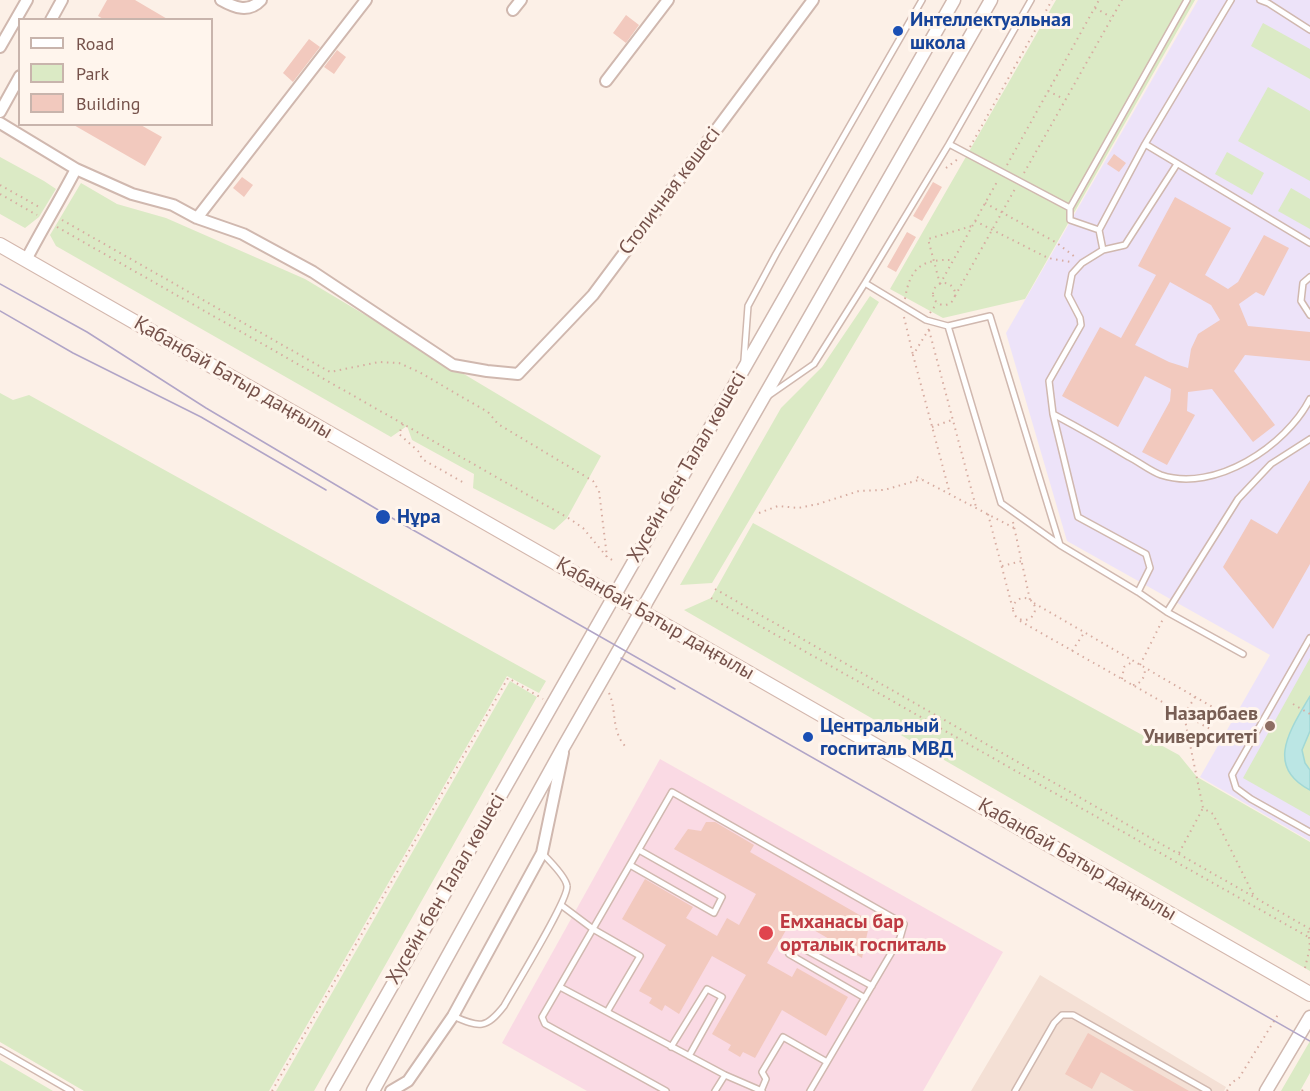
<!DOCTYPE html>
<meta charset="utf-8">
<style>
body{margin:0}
#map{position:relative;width:1310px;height:1091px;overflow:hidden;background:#fcf0e7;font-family:"PT Sans",sans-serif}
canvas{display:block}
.legend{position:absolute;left:18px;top:18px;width:195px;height:108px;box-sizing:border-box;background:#fff5ed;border:2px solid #c8b4ac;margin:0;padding:8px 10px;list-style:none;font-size:18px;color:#76524b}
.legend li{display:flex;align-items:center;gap:12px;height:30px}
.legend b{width:30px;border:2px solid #c8b4ac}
</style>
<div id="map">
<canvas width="1310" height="1091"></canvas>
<ul class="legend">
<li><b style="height:8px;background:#fff"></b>Road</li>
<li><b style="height:16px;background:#dbeac5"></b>Park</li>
<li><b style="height:16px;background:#f2c9be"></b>Building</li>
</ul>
</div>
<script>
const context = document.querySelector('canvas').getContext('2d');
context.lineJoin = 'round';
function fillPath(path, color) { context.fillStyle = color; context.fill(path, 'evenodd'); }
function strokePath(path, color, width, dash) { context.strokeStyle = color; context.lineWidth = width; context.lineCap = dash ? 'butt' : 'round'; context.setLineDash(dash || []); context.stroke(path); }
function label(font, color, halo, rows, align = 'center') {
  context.font = font + ' "PT Sans",sans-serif'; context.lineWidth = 6; context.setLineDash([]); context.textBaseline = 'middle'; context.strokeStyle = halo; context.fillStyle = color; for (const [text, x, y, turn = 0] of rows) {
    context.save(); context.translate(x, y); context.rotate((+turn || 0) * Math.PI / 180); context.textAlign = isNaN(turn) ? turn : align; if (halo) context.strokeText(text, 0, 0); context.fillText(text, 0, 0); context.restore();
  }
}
fillPath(new Path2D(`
 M1040,975L1226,1087L1224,1091H971Z`), '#f4e0d5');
fillPath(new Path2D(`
 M1198,0H1310V841L1200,777L1270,655L1067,541L1006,333Z`), '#ede3f9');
fillPath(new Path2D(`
 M660,759L1003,952L923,1091H587L502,1043Z`), '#fadae4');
fillPath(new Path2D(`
 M1056,0H1195L1025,299L943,318L890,289Z
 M1263,23L1310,49V79L1251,46Z
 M1268,87L1310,111V181L1238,141Z
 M1227,152L1264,173L1252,195L1215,174Z
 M0,157L44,181L56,189L39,217L25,228L0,214Z
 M81,183L117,204L166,218L305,279L601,456L567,518L554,530L473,488L474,474L412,440L407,426L391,437L56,246L50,235Z
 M1291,188L1310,199V229L1278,211Z
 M870,296L879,302L712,583L680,585L781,408L822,367Z
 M0,393L13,400L29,395L546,681L539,693L507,676L269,1091H84L0,1042Z
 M753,523L1179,755L1197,777L1310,842V971L684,610L711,598Z
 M1310,658V816L1243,778Z
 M510,681L537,697L314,1091H276Z
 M1310,1041V1073L1300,1091H1281Z
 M0,1060L53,1091H0Z`), '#dbeac5');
const water = new Path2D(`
 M1310,696V731L1302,750L1305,763L1310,770V790C1264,766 1291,729 1310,696Z`);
fillPath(water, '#bbe6e4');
strokePath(water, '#a1d8d6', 1.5);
fillPath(new Path2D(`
 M107,0H135L169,20H105L98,16Z
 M626,15L639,25L626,43L613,33Z
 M309,39L320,47L293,82L283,73Z
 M337,50L346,57L334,74L324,67Z
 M72,124H139L162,137L145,166Z
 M1114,154L1126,163L1119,172L1107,164Z
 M242,177L253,185L244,197L233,188Z
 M933,182L942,187L922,221L913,216Z
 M1175,197L1231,228L1205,275L1228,289L1238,282L1264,235L1289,248L1264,296L1256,292L1239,304L1248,326L1310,332V361L1245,355L1234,371L1275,425L1253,442L1212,389L1188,392L1187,411L1195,415L1167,465L1142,452L1170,401L1171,389L1145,376L1118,427L1062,396L1100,327L1121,338L1156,275L1138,266ZM1170,282L1211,305L1220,320L1198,334L1191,349L1188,368L1169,362L1135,345Z
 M907,232L916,237L896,272L887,267Z
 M1310,480V564L1273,629L1223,567L1251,519L1277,534Z
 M706,822H715L749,842L754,845L750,852L870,921L862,958L793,918L767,963L792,977L797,968L848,997L826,1036L782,1010L755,1058L743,1052L740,1057L728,1050L731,1045L712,1034L746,975L712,956L679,1014L665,1005L662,1011L649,1003L652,998L639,991L666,945L622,919L645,879L693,907L686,918L717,936L727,918L739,925L756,894L674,849L688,829L701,831Z
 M1088,1033L1189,1091H1134L1101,1072L1092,1089L1065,1074Z`), '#f2c9be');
const service = new Path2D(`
 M1187,0L1070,208V220L1099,230L1145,144L1231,0
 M1260,0L1268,3L1310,30
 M949,144L1070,208
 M1145,144L1310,243
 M1099,230L1103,250L1082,263L1072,274L1068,295L1080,318L1081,325L1049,381L1053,414C1079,428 1104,442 1129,457C1139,462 1150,471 1161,475C1215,493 1286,446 1310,399
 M1103,250L1125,245L1177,164
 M1310,277L1303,283L1301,301L1310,315
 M865,283L926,320L948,326L1001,503L1060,545L990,316L948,326
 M744,360L748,306L776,254L922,0
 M768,396L814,364L865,283L949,144L1031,0
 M1053,414L1078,517L1146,554L1150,568L1138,592
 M1060,545L1138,592L1167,612L1243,654
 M1167,612L1238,499L1271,464L1310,439
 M1310,638L1232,775L1236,788L1251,799L1310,832
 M630,865L714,913L722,897L639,850
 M560,987L607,1012L640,956L593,929L561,905
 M865,998L789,954L795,944L872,986
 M607,1012L725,1075L762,1091
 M453,1016C480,1028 486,1029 504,1006C514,988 569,899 567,886C566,877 549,860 542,853
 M671,1047L707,989L722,997L689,1056
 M0,1050L71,1091
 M666,1091L545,1024L542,1017L672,792L904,924L900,938L810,1091
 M715,1091L725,1075
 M761,1091L766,1079L762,1072L783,1037L827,1062
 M1015,1091L1054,1023L1062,1015H1073L1208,1091`);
const minor = new Path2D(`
 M221,0C235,8 249,13 261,0
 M513,10L521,0
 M51,20L62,0
 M0,47L27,0
 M606,81L668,0
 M0,112L20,76
 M0,123L76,169C60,200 42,229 26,260
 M76,169L132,194L173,205L197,218L243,234L313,272L453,365L487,371L518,374L593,295L813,0
 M197,218L366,0
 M391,1091L408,1081L453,1016L542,853L563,753`);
const tertiary = new Path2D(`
 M332,1091L954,0
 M373,1091L564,746L991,0
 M1266,1091L1310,1017`);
const secondary = new Path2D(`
 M0,245L1310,994`);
strokePath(service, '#d0b8af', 8);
strokePath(minor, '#d0b8af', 14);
strokePath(tertiary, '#d0b8af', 15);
strokePath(secondary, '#d3b7ad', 16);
strokePath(new Path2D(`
 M1095,8L1111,17
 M1048,91L1064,99
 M970,147L1052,0
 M1007,165L1099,0
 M946,168L958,159
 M1024,173L1122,0
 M0,185L41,208
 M0,194L37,215
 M985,203L1057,243L1075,257
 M62,220L330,372L379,362L399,363L419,372L488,412L498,424L593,481L599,491L607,557
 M975,221L1048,258L1071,262
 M57,227L570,519L583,528L607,557L614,561
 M933 294a11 11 0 1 1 22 0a11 11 0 1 1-22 0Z
 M940,284L998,180
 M940,284L928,239L972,226
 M955,296L1015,189
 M905,299C910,267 922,259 953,260
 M930,313L937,303
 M904,317L913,355
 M929,329L913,355L950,494
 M929,330L976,507
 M403,424L399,434L419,452L422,459L466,484
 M932,427L952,420
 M917,477L1014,528
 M759,513L778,506L798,508L818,504L859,491L884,490L922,479
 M988,514L1012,606
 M1013,522L1030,600
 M1002,566L1022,561
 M715,589L1310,929
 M1013 609a11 11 0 1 1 22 0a11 11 0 1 1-22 0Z
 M711,598L1310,938
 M1034,603L1221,712
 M1020,621L1210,729
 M1072,651L1084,633
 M1140,665L1163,619
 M1122,679L1124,667L1134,661
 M1133,685C1142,683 1145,677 1145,668
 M609,693C617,711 611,730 625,746
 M1195,697L1184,715L1203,808L1213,814L1254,896
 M1293,704L1310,714
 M1179,853L1203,808
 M1305,968L1310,947L1308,928
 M272,1091L508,678L543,699
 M1227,1091L1231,1083L1239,1078L1279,1013
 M1302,1091L1303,1089`), '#d7aca1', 2, [1.5, 4.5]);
strokePath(service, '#fff', 5);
strokePath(minor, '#fff', 10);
strokePath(tertiary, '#fff', 12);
strokePath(secondary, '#fff', 14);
strokePath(new Path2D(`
 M0,284L87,332L206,408L385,514L1310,1041
 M0,311L73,353L201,417L326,490
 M621,658L675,689`), '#b1a5c7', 1.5);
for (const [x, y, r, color] of [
 [898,31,6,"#1a4fb4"],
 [383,517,8,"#1a4fb4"],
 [1270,726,6,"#8d6e63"],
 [808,737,6,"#1a4fb4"],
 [766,933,8,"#e0444e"]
]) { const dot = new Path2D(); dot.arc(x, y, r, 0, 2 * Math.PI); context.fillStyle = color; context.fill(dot); strokePath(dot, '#fff5ed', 2); }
label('bold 20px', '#164399', '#fff5ed', [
 ["Интеллектуальная",910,20],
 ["школа",910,43],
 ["Нұра",397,517],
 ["Центральный",820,726],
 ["госпиталь МВД",820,749]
], 'left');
label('20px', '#76524b', '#fff5ed', [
 ["Столичная көшесі",670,191,-53],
 ["Қабанбай Батыр даңғылы",233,378,30],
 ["Хусейн бен Талал көшесі",687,467,-60],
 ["Қабанбай Батыр даңғылы",655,619,30],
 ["Қабанбай Батыр даңғылы",1077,860,30],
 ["Хусейн бен Талал көшесі",446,889,-60]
]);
label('bold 20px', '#785e54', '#fff5ed', [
 ["Назарбаев",1258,714],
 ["Университеті",1258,737]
], 'right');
label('bold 20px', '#be3a42', '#fff5ed', [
 ["Емханасы бар",780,922],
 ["орталық госпиталь",780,945]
], 'left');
</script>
